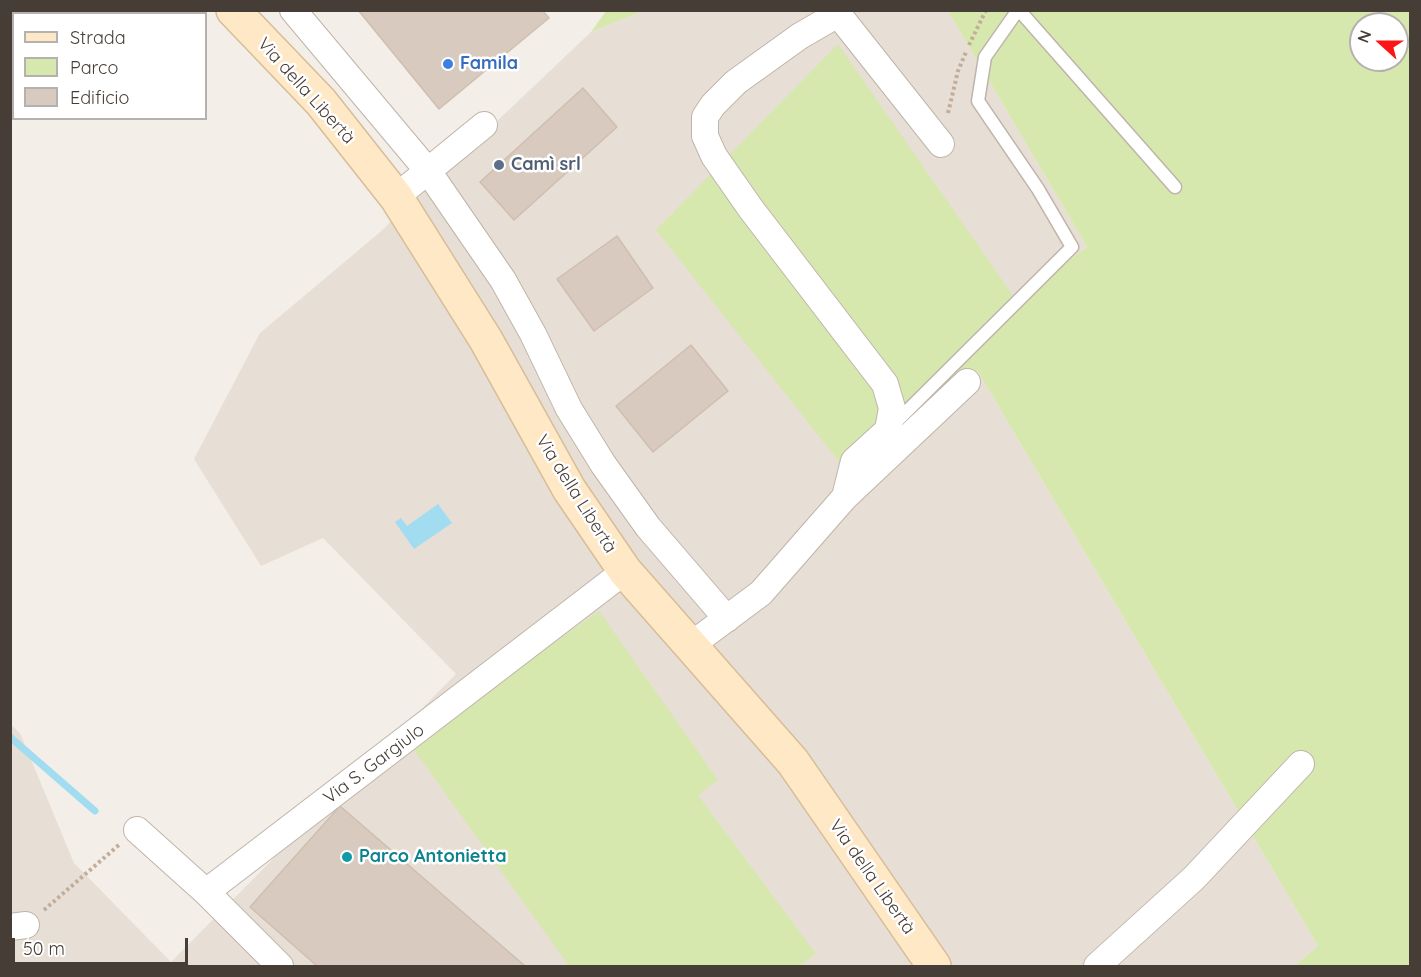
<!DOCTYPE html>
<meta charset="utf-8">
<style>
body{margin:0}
#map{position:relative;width:1421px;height:977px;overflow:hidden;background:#f3eee7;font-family:Quicksand,sans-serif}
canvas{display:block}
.frame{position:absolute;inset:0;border:12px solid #463d36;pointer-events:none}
.legend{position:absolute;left:12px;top:12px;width:195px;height:108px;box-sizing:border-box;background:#fff;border:2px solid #b5b1af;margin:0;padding:8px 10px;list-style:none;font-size:18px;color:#463d36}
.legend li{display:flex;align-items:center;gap:12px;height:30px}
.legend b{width:30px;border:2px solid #b5b1af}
.north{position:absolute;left:1349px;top:12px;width:60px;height:60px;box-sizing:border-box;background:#fff;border:2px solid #b5b1af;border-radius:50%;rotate:291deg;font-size:16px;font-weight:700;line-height:24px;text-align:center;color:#463d36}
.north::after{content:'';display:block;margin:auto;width:21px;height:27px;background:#fc1515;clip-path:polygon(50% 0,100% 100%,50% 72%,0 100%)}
.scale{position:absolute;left:12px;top:938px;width:176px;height:27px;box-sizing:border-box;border:3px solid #463d36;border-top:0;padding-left:8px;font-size:18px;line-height:21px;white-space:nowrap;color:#463d36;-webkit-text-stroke:4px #fff;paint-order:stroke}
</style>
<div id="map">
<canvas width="1421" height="977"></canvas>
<div class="frame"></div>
<ul class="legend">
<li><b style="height:8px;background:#ffe8c5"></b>Strada</li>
<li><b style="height:16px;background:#d7e8af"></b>Parco</li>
<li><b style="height:16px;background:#d8cabf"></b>Edificio</li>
</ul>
<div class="north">N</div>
<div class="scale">50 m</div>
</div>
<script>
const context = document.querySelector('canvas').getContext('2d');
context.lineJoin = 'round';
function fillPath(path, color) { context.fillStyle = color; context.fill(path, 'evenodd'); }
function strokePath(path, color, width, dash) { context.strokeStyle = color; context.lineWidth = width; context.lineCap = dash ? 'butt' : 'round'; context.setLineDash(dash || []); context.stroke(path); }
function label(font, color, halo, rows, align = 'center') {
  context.font = font + ' Quicksand,sans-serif'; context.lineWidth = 5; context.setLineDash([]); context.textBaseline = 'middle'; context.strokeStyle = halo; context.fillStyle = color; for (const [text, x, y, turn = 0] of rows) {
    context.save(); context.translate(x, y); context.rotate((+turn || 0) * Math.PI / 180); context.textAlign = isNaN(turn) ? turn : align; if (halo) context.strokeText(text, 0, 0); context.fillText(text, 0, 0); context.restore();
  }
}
fillPath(new Path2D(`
 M643,11H948L1087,247L1016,300L977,370L1318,946L1294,966H11L10,724L20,733L74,863L171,962L456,674L323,538L261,566L194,459L260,333L379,233L591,32Z`), '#e7dfd5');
fillPath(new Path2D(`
 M606,11V10L643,11L591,32Z
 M948,11H1410V966H1294L1318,946L977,370L844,468L656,230L838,44L1016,300L1087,247ZM1361,24H1397V60H1361Z
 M599,611L718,780L698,795L816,954L799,966H569L410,744Z`), '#d7e8af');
fillPath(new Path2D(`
 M438,504L452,523L414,549L395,522L401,518L407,526Z`), '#a2dcf1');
strokePath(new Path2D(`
 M10,737L95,811`), '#a2dcf1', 7);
const building = new Path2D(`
 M358,10H542L549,18L439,109Z
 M583,88L617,127L514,220L480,182Z
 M617,236L653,288L594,331L557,279Z
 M691,345L728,391L653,452L616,406Z
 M340,806L525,966H317L250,907Z`);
fillPath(building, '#d8cabf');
strokePath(building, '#d0beaf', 1.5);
const lane = new Path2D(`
 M1019,10L1175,187
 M893,425L1072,247L1038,189L978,101L985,57L1018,10`);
const street = new Path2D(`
 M293,10L428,171L503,280L533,334L569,409L603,464L648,527L727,619
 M396,197L484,125
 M845,497L854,461L888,430L892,408L885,384L751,209L714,156L705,136V117L713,105L736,82L800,36L838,14L941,144
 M691,645L761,593L845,497L967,382
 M137,830L206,892
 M10,927L26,925
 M280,966L206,892L625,571
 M1097,966L1194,878L1301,764`);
const secondary = new Path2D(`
 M233,10L321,102L396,197L486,340L569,489L625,571L793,762L934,966`);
strokePath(lane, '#bfb4a9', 15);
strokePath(street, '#bfb4a9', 28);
strokePath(secondary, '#d7bd98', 36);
strokePath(new Path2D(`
 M969,45L986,10
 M948,113L958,71L966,52
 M44,910L120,844`), '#c1ad9a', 4, [3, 3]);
strokePath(lane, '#fff', 12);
strokePath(street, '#fff', 26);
strokePath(secondary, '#ffe8c5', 33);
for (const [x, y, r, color] of [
 [448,64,6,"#3f7fe0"],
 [499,165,6,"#5c6f8a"],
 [347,857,6,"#0f9aa8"]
]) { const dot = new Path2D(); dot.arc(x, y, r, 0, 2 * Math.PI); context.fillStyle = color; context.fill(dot); strokePath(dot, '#fff', 2); }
label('bold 18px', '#366cbe', '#fff', [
 ["Famila",460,64]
], 'left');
label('18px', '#463d36', '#fff', [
 ["Via della Libertà",306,91,48],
 ["Via della Libertà",576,494,58],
 ["Via S. Gargiulo",374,764,-37],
 ["Via della Libertà",872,877,55]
]);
label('bold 18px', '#4e5e75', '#fff', [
 ["Camì srl",511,165]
], 'left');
label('bold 18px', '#0d838f', '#fff', [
 ["Parco Antonietta",359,857]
], 'left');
</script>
